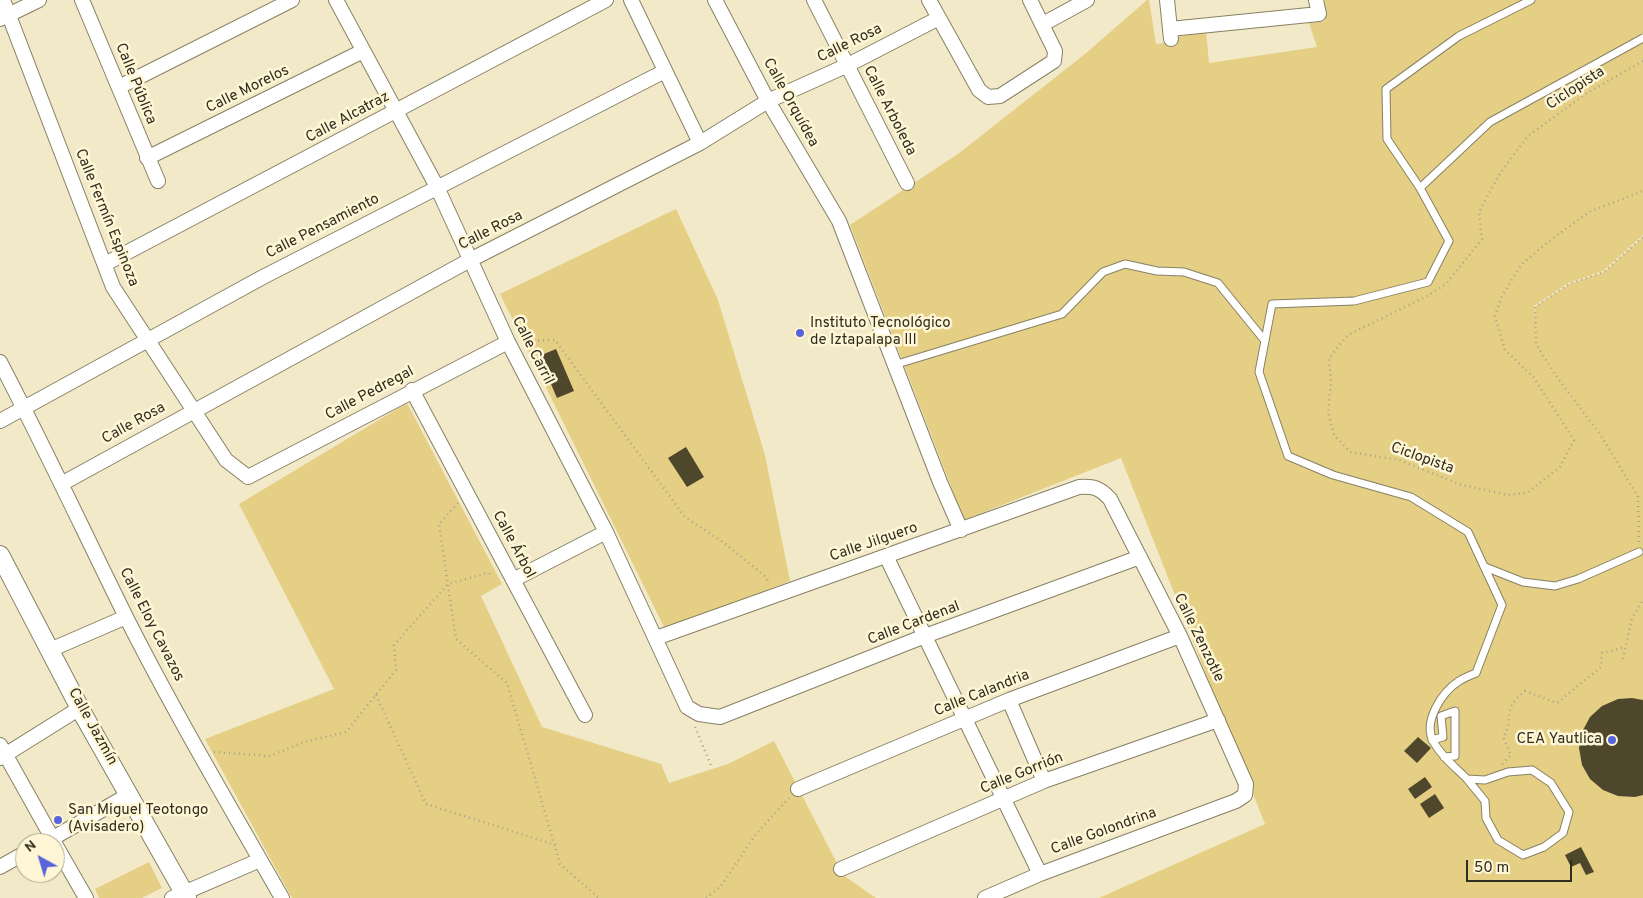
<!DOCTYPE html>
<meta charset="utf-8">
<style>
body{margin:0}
#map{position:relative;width:1643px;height:898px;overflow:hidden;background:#f2e9c9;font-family:Overpass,sans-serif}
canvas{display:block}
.north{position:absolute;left:15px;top:833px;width:50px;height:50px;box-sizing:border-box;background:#fff6d6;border:1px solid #aca68e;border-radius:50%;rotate:321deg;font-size:14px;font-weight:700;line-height:20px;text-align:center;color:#302d21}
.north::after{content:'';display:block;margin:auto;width:18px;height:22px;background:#5764db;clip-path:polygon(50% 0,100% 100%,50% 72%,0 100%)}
.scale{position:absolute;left:1466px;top:860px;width:106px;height:22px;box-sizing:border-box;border:2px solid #302d21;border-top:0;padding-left:6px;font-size:15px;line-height:18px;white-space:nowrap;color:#302d21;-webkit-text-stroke:4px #fff6d6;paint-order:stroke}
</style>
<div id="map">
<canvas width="1643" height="898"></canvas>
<div class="north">N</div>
<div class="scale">50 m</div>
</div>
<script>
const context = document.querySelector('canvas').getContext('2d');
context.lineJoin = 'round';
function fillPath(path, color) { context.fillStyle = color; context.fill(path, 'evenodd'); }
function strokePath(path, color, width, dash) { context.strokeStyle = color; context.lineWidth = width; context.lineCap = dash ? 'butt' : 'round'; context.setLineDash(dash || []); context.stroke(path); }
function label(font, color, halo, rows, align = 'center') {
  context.font = font + ' Overpass,sans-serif'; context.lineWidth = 5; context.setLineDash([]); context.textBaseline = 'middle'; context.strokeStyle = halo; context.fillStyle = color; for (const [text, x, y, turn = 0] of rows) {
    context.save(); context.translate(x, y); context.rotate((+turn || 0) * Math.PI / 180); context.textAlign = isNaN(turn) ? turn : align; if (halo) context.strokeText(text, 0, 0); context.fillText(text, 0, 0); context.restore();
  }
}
fillPath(new Path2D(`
 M1147,0H1149L1156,44L1178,41V37L1206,31L1209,63L1317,47L1309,23L1325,21L1320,0H1643V33L1525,102L1643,38V235L1603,271L1568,283L1534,306L1535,321V307L1569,284L1604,272L1643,237V898H1099L1265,824L1121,458L964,520L850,225L958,154L1085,54Z
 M676,209L718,300L765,455L790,581L665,629L500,294Z
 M407,403L502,584L481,596L542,727L661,764L669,783L728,764L774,741L843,875L876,898H292L205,739L334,689L239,504Z
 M149,862L162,888L142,898H99L95,889Z`), '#e4cf84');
fillPath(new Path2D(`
 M556,349L574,391L557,398L539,356Z
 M686,447L704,477L687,487L668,458Z
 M1632,698L1643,700V795L1635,797L1618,796L1603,790L1590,779L1582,765L1579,748L1582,732L1590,717L1602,706L1618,699Z
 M1418,737L1431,748L1417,763L1404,751Z
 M1425,777L1432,787L1415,799L1408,789Z
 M1435,794L1444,808L1429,818L1420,804Z
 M1581,847L1594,872L1586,875L1580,863L1571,867L1565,855Z`), '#4e472c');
const service = new Path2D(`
 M1420,188L1387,139L1386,89L1459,36L1531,0
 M894,365L1062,314L1103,272L1125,264L1157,271L1184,272L1218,283L1265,341
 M1485,567L1523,582L1555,586L1578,579L1639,552
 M1432,740L1443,737L1441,716L1455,711V756L1444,757
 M1467,779L1485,801L1486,818L1498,840L1523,855L1544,847L1563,833L1569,812L1551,783L1532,770L1508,772L1485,780L1467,779C1455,767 1441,756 1433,741C1423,721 1442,692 1459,681C1464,678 1471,675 1476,673L1502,605L1468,532L1411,497L1333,475L1288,456L1259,372L1272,304L1354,301L1428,282L1449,241L1420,188L1490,122L1643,38`);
const minor = new Path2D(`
 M3,0L113,287L226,460L248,477L508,342
 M82,0L158,181
 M336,0L437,187L508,342L606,532L687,707L699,714L720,717L925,636L1140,557
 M631,0L700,143
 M715,0L768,101L839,221L940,482L961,530
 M814,0L907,183
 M929,0L979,90L988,97L1000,96L1054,61L1055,51L1030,0
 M1167,0L1171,39
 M0,19L39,0
 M1043,24L1087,0
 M1170,29L1319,14L1316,0
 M119,87L292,0
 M147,158L363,51
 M105,264L606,0
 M0,362C44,446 84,532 126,617C174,712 229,805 282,898
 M412,390L585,715
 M0,421L263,277L665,71
 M63,483L470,260L700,143L768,101L848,65L939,18
 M886,556L1040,874
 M513,580L606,532
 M656,638L1079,487C1094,486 1100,488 1110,499L1180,636L1246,784L1245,795L1236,801L1040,874L985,898
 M50,650L126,617
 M1009,700L1044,781
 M0,745L55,843
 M0,758L80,708
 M798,789L1009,700L1180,636
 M46,842L130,794
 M55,844L86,898
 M0,867L25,853
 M841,869L1044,781L1218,720
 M172,898L260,860`);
const tertiary = new Path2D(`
 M0,555L84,716L187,898`);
strokePath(service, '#888063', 9);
strokePath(minor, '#888063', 16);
strokePath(tertiary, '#888063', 20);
strokePath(new Path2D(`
 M1643,61L1587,93L1528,136L1500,173L1479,212L1482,239L1446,284L1427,296L1348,335L1329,358L1331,383L1328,412L1334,435L1350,452L1399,460L1459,484L1507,495L1527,493L1560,467L1574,440L1534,378L1505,350L1495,316L1501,298L1514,276L1523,263L1548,242L1589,212L1643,191
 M523,341L555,340L685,517L723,542L766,577L769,584
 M458,503L439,524L456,639L507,683L560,864L599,898
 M1639,542L1638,497L1602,437L1556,376L1536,344L1535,307L1569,284L1604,272L1643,237
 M1623,659L1632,618L1643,600
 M376,695L426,804L556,845
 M695,727L712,768
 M214,752L270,756L304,742L346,732L396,670L394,645L448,584L487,573L494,575
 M1502,764L1511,755L1503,737C1516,716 1499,712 1525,691L1557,703L1601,667L1602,653L1626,647
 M706,898L721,886L756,834L789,798`), '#aaa38b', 2.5, [1, 4]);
strokePath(service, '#fff', 7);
strokePath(minor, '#fff', 14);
strokePath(tertiary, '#fff', 18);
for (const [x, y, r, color] of [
 [800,333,5,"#5764db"],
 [1612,740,5,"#5764db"],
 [58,820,5,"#5764db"]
]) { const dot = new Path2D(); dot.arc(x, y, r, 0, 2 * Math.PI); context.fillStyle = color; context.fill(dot); strokePath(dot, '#fff6d6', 2); }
label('15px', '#302d21', '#fff6d6', [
 ["Calle Rosa",850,44,-26],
 ["Calle Pública",135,84,68],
 ["Ciclopista",1576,89,-33],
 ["Calle Morelos",248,90,-26],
 ["Calle Orquídea",790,103,61],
 ["Calle Arboleda",889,111,63],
 ["Calle Alcatraz",348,118,-28],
 ["Calle Fermín Espinoza",106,218,68],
 ["Calle Pensamiento",323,227,-27],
 ["Calle Rosa",491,231,-27],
 ["Calle Carril",532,351,63],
 ["Calle Pedregal",370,394,-28],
 ["Calle Rosa",134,424,-29],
 ["Ciclopista",1422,459,20],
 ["Calle Jilguero",874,543,-19],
 ["Calle Árbol",513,545,62],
 ["Calle Cardenal",914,624,-21],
 ["Calle Eloy Cavazos",151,625,63],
 ["Calle Zenzotle",1198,638,64],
 ["Calle Calandria",982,694,-22],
 ["Calle Jazmín",92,727,61],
 ["Calle Gorrión",1022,774,-22],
 ["Calle Golondrina",1104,832,-20]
]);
label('15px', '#302d21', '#fff6d6', [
 ["Instituto Tecnológico",810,324],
 ["de Iztapalapa III",810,341],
 ["CEA Yautlica",1602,740,"right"],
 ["San Miguel Teotongo",68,811],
 ["(Avisadero)",68,828]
], 'left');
</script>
